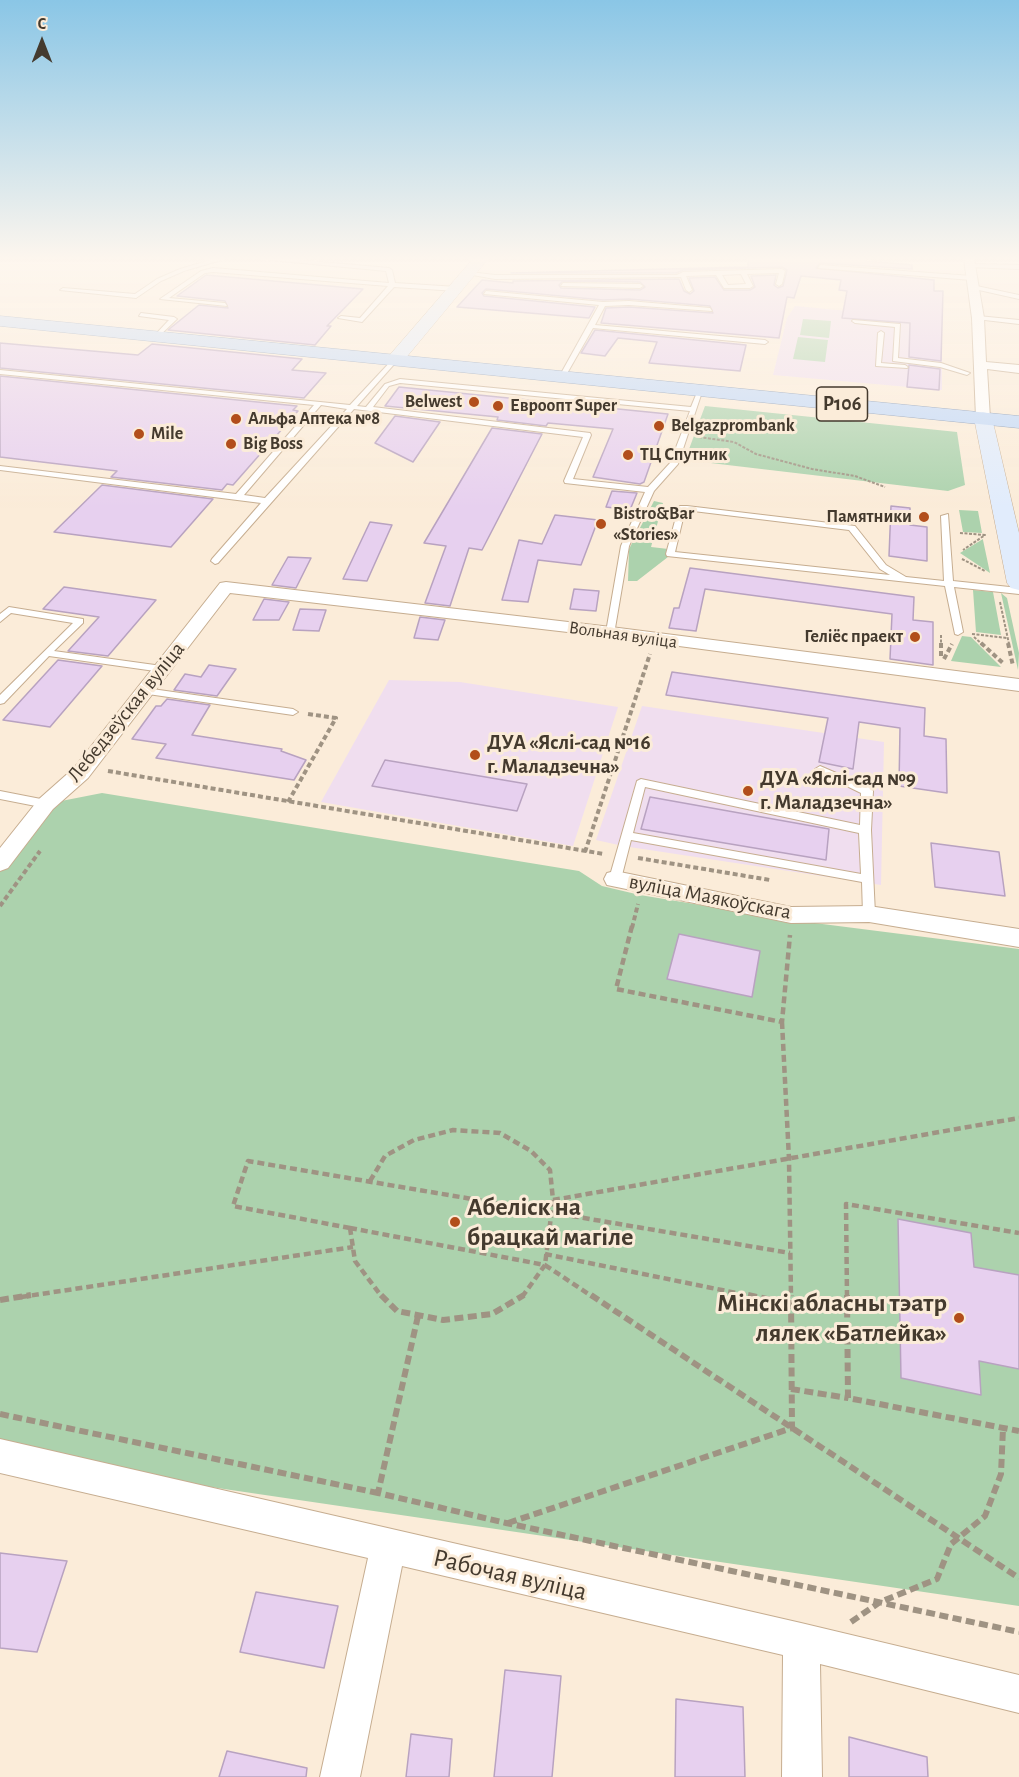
<!DOCTYPE html>
<meta charset="utf-8">
<style>
body{margin:0}
#map{position:relative;width:1019px;height:1777px;overflow:hidden;background:#fbecd9;font-family:"Alegreya Sans",sans-serif}
canvas{display:block}
.north{position:absolute;left:12px;top:12px;width:60px;height:60px;-webkit-text-stroke:4px #fbecd9;paint-order:stroke;rotate:0deg;font-size:16px;font-weight:700;line-height:24px;text-align:center;color:#443a2e}
.north::after{content:'';display:block;margin:auto;width:21px;height:27px;background:#443a2e;clip-path:polygon(50% 0,100% 100%,50% 72%,0 100%)}
</style>
<div id="map">
<canvas width="1019" height="1777"></canvas>
<div class="north">С</div>
</div>
<script>
const context = document.querySelector('canvas').getContext('2d');
context.lineJoin = 'round';
function fillPath(path, color) { context.fillStyle = color; context.fill(path, 'evenodd'); }
function strokePath(path, color, width, dash) { context.strokeStyle = color; context.lineWidth = width; context.lineCap = dash ? 'butt' : 'round'; context.setLineDash(dash || []); context.stroke(path); }
function label(font, color, halo, rows, align = 'center') {
  context.font = font + ' "Alegreya Sans",sans-serif'; context.lineWidth = 6; context.setLineDash([]); context.textBaseline = 'middle'; context.strokeStyle = halo; context.fillStyle = color; for (const [text, x, y, turn = 0] of rows) {
    context.save(); context.translate(x, y); context.rotate((+turn || 0) * Math.PI / 180); context.textAlign = isNaN(turn) ? turn : align; if (halo) context.strokeText(text, 0, 0); context.fillText(text, 0, 0); context.restore();
  }
}
fillPath(new Path2D(`
 M795,306L942,320V390L773,375L787,318Z
 M389,680L460,682L618,707L573,846L321,802Z
 M642,706L884,742L881,885L623,846L596,840Z`), '#f0deef');
fillPath(new Path2D(`
 M803,319L831,321L829,338L800,335Z
 M798,337L828,340L825,362L793,359Z
 M705,406L957,432L965,485L948,491L685,460Z
 M654,501L663,503L651,547L677,550L637,581H628L629,549Z
 M959,510L978,511L982,533L963,532Z
 M983,539V540L990,573L960,553Z
 M973,590L993,592L1001,635L976,632Z
 M1001,593L1007,598L1019,653L1018,670Z
 M962,636L971,637L1001,667L951,661Z
 M102,793L579,871L602,886L640,895L791,920L1019,949V1606L0,1456V863L46,804Z`), '#acd2ad');
const building = new Path2D(`
 M748,259H866V261L912,265V269L820,263L816,268L934,280V291H943L941,361L909,357L910,323L842,318L847,291L839,290L841,280L801,276L794,298L787,297L779,338L601,323L606,308L629,307L713,313L710,306L629,299L603,300L486,289L482,293L484,296L595,307L589,318L457,307L482,280L513,283V281L679,279L684,291L690,294L694,291L689,278L715,277L724,290H750L755,287L751,276L776,275L774,285L778,288L783,286L787,270L782,267L683,270L676,273H511L748,267ZM563,281L640,282L645,287L640,290L561,288L559,285Z
 M206,275L363,289L327,326H331L315,345L168,330L199,305L228,308L225,301L177,296Z
 M595,330L746,345L740,371L649,363L657,342L618,338L605,356L581,353Z
 M0,343L138,355L152,344L302,359L292,370L326,373L304,398L0,368Z
 M909,365L940,369L939,390L907,387Z
 M0,376L297,406L293,410L298,411L233,485L227,484L222,490L111,477L117,471L0,457Z
 M399,387L668,414L644,482L640,484L593,477L613,429L548,423L546,426L497,420L498,417L385,406Z
 M395,416L440,422L413,462L375,443Z
 M492,428L542,434L482,550L469,548L450,606L425,603L446,546L424,543Z
 M102,485L213,499L171,547L54,532Z
 M612,491L637,493L630,510L606,507Z
 M891,506L910,508V525L927,527V561L889,556Z
 M555,515L598,520L581,565L538,560L528,602L502,600L519,540L542,544Z
 M370,522L392,525L367,581L343,579Z
 M288,557L311,558L296,588L272,585Z
 M690,568L914,597L913,620L933,622V665L890,659L892,614L705,589L696,631L669,628L674,608H679Z
 M64,587L156,600L108,656L68,651L99,617L43,609Z
 M574,589L599,591L596,611L570,609Z
 M264,599L289,602L279,620H253Z
 M300,609L326,610L319,631L293,630Z
 M420,617L445,620L438,640L414,638Z
 M58,660L102,666L50,727L3,720Z
 M209,665L236,669L217,696L174,690L185,674L201,677Z
 M672,672L925,708L924,736L946,739L947,793L899,786L900,728L859,722L853,769L819,762L828,718L666,695Z
 M167,699L210,705L192,735L282,749L281,751L306,760L294,780L156,758L166,744L132,739L156,706H161Z
 M385,760L527,784L517,811L372,786Z
 M650,797L829,829L826,860L641,829Z
 M931,843L999,852L1005,896L935,887Z
 M679,934L760,951L752,997L667,979Z
 M898,1219L971,1233L974,1267L1019,1275V1369L979,1361L981,1395L901,1378Z
 M0,1553L67,1561L37,1652L0,1648Z
 M256,1592L338,1606L324,1668L240,1652Z
 M505,1670L561,1676L552,1777H494Z
 M676,1699L743,1707L745,1777H675Z
 M411,1734L452,1739L449,1777H406Z
 M849,1737L927,1757L928,1777H849Z
 M227,1751L307,1768L306,1777H219Z`);
fillPath(building, '#e7d0ef');
strokePath(building, '#b8a2c0', 1.5);
const lane = new Path2D(`
 M214,259H224L184,271L161,281L136,298L60,290L63,288L135,294L157,279L180,269Z
 M261,259H287L389,268L392,270L395,283L457,287L460,289L457,291L394,287L362,322L338,318L341,316L360,318L388,286L213,272L205,273L169,298L225,303L227,306L160,299L201,271L213,268L389,283L386,271Z
 M970,264L1019,265V269L968,267Z
 M820,265L972,276L975,278L972,280L818,268Z
 M782,269L785,271L782,284L779,286L776,284L779,273L747,274L753,286L750,288H724L716,275L686,276L692,290L689,292L686,290L681,277L495,279L467,274L470,272L495,275H677L683,272ZM741,274L746,284L728,285L722,275Z
 M563,283L640,284L643,286L640,288L561,286Z
 M972,285L1019,295V299L970,288Z
 M486,291L603,302L629,301L710,308L712,311L629,305L605,306L595,325L765,340L768,342L765,344L593,328L565,377L562,379L559,377L599,305L484,294Z
 M141,313L174,317L177,319L156,339L153,337L154,336L169,320L139,316Z
 M978,316L1019,320V324L976,319Z
 M853,320L900,324L898,358L941,363L970,373L967,375L940,367L893,361L895,327L855,323L852,321Z
 M881,331L884,333L881,363L905,365L908,367L907,368L876,366L878,333Z
 M392,360L397,361L357,406L366,407L385,384L400,379L691,407L698,390L703,389L678,464L654,491L629,546L614,634L611,635L606,632L621,546L645,492L565,483L564,481L583,437L354,409L218,563L215,564L211,561L212,559L261,503L0,470V466L236,494L314,405L0,374V370L350,405ZM400,383L690,411L670,463L648,487L573,479L591,435L590,433L373,407L389,386ZM321,405L347,409L265,498L244,495Z
 M679,506H687L855,526L886,565L906,577L944,581L941,516L948,514L953,581L1019,588V594L954,587L963,632L958,635L955,634L945,586L667,556L666,554ZM685,510L849,530L880,569L890,575L675,552Z
 M9,607L83,619V623L54,651L162,666L167,669L162,672L49,656L4,703L0,704V695L73,623L11,613L0,622V614Z
 M145,688L293,709L298,712L293,715L141,693V689Z
 M820,766L871,788L873,791L871,830L875,914L873,917H865L863,914L862,882L631,840L621,879L615,883L609,879L637,781L641,779L860,825L861,793L816,771L815,769ZM645,787L859,833L861,874L633,833Z
 M0,791L46,800L52,804L46,808L0,799Z`);
const street = new Path2D(`
 M964,259H974L984,318L986,362L1019,365V373L987,369L990,418L983,422L976,418L972,318Z
 M226,582L611,627L1019,679V691L611,637L230,593L88,778L53,809L8,868L0,871V848L39,799L74,768L220,583Z
 M615,871L791,907L869,906L1019,929V947L869,922L791,923L607,885L604,879L607,873Z
 M0,1439L801,1623L1019,1675V1713L820,1664L822,1777H782L783,1655L402,1566L360,1777H320L368,1558L0,1473Z`);
const secondary = new Path2D(`
 M473,259H488L400,365H388L385,361L388,357Z
 M983,412L990,414L992,418L1019,533V590L1011,588L1007,583L974,418L976,414Z`);
const primary = new Path2D(`
 M0,316L1019,416V428L0,326Z`);
strokePath(lane, '#c6ad90', 2);
strokePath(street, '#c6ad90', 2);
strokePath(secondary, '#c6ad90', 1);
strokePath(primary, '#7c90af', 1);
strokePath(new Path2D(`
 M699,437L734,442L756,454L812,469L855,476L885,487
 M960,533L985,535L963,550
 M962,559L985,571
 M1000,602L1009,644
 M972,634L1007,638
 M941,635V644
 M974,637L982,644`), '#9f9383', 2, [3, 1.5]);
strokePath(new Path2D(`
 M941,643V657
 M981,643L1004,664
 M1008,643L1013,666
 M944,659L952,644
 M108,771L604,854
 M288,802L336,718L308,714
 M585,852L650,654
 M638,858L770,880
 M0,906L40,851
 M632,928L638,904`), '#9f9383', 4, [5, 3]);
strokePath(new Path2D(`
 M632,926L616,989L782,1022L790,935
 M782,1022L789,1159L791,1297
 M370,1181L385,1156L414,1140L453,1130L500,1133L531,1151L550,1170L553,1200L545,1265L593,1297
 M553,1200L1019,1118
 M350,1228L545,1265L522,1297
 M350,1228L355,1261L382,1297
 M350,1228L233,1206L248,1161L790,1253
 M545,1254L756,1297
 M21,1297L353,1247
 M847,1297L846,1204L1019,1233`), '#9f9383', 4.5, [7, 4]);
strokePath(new Path2D(`
 M381,1295L397,1311L443,1320L492,1314L524,1295
 M591,1295L1019,1578
 M748,1295L791,1304
 M847,1295L848,1398L1019,1431
 M0,1300L31,1295
 M418,1316L378,1493L506,1523L1019,1632
 M791,1389L848,1398
 M0,1414L378,1493
 M508,1523L792,1428L791,1295
 M851,1622L880,1602L937,1579L951,1544L985,1516L1001,1474L1003,1428`), '#9f9383', 6, [9, 4.5]);
fillPath(lane, '#fff');
fillPath(street, '#fff');
fillPath(secondary, '#e1ecfc');
fillPath(primary, '#c2d9f9');
const sky = context.createLinearGradient(0, 0, 0, 508);
sky.addColorStop(0, '#8ac6e6');
sky.addColorStop(0.51, '#fdf6ee');
sky.addColorStop(1, '#fdf6ee00');
context.fillStyle = sky;
context.fillRect(0, 0, 1019, 508);
for (const [x, y, r, color] of [
 [474,402,6,"#b24e1b"],
 [498,406,6,"#b24e1b"],
 [236,419,6,"#b24e1b"],
 [659,426,6,"#b24e1b"],
 [139,434,6,"#b24e1b"],
 [231,444,6,"#b24e1b"],
 [628,455,6,"#b24e1b"],
 [924,517,6,"#b24e1b"],
 [601,524,6,"#b24e1b"],
 [915,637,6,"#b24e1b"],
 [475,755,6,"#b24e1b"],
 [748,791,6,"#b24e1b"],
 [455,1222,6,"#b24e1b"],
 [959,1318,6,"#b24e1b"]
]) { const dot = new Path2D(); dot.arc(x, y, r, 0, 2 * Math.PI); context.fillStyle = color; context.fill(dot); strokePath(dot, '#fbecd9', 2); }
label('bold 18px', '#443a2e', '#fbecd9', [
 ["Belwest",462,402,"right"],
 ["Евроопт Super",510,406],
 ["Альфа Аптека №8",248,419],
 ["Belgazprombank",671,426],
 ["Mile",151,434],
 ["Big Boss",243,444],
 ["ТЦ Спутник",640,455],
 ["Bistro&Bar",613,514],
 ["«Stories»",613,535],
 ["Памятники",912,517,"right"],
 ["Геліёс праект",903,637,"right"]
], 'left');
label('18px', '#443a2e', '#fbecd9', [
 ["Вольная вуліца",623,635,8]
]);
for (const [x, y, w] of [
 [842,404,51]
]) { const box = new Path2D(); box.roundRect(x - w / 2, y - 17, w, 34, 4.5); context.fillStyle = '#fbecd9'; context.fill(box); strokePath(box, '#443a2e', 1.5); }
label('bold 20px', '#443a2e', null, [
 ["Р106",842,404]
]);
label('21px', '#443a2e', '#fbecd9', [
 ["Лебедзеўская вуліца",126,712,-51],
 ["вуліца Маякоўскага",710,897,11]
]);
label('bold 21px', '#443a2e', '#fbecd9', [
 ["ДУА «Яслі-сад №16",487,743],
 ["г. Маладзечна»",487,767],
 ["ДУА «Яслі-сад №9",760,779],
 ["г. Маладзечна»",760,803]
], 'left');
label('bold 26px', '#443a2e', '#fbecd9', [
 ["Абеліск на",467,1207],
 ["брацкай магіле",467,1237],
 ["Мінскі абласны тэатр",947,1303,"right"],
 ["лялек «Батлейка»",947,1333,"right"]
], 'left');
label('26px', '#443a2e', '#fbecd9', [
 ["Рабочая вуліца",510,1575,13]
]);
</script>
